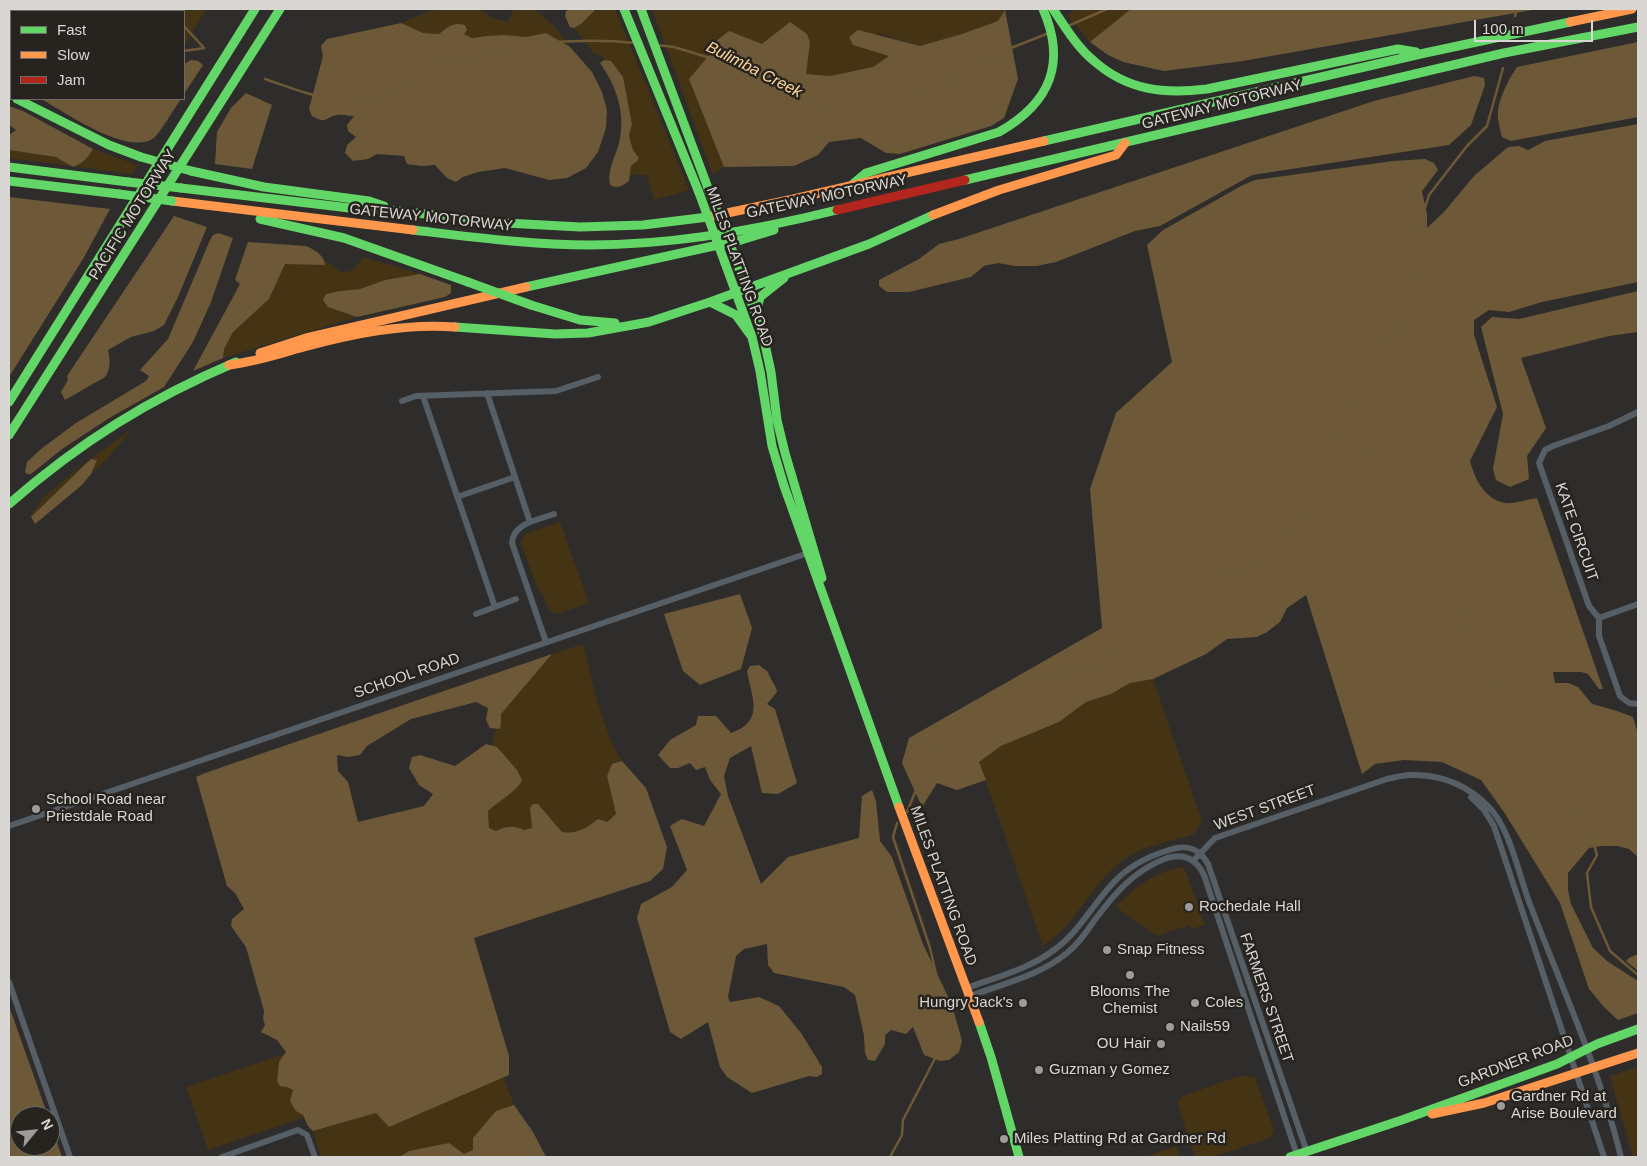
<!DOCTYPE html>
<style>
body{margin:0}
#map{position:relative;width:1647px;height:1166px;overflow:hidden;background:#2f2d2b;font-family:Helvetica,sans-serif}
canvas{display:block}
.frame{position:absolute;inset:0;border:10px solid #d9d7d3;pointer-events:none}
.legend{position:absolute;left:10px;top:10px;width:175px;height:90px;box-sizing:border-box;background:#27241f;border:1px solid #6e6c67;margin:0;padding:6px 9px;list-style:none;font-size:15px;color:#d9d7d3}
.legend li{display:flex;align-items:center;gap:10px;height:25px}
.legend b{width:25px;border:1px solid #6e6c67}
.north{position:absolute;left:10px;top:1106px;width:50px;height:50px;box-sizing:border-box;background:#27241f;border:1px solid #6e6c67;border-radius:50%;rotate:62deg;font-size:14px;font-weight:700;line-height:20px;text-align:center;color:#d9d7d3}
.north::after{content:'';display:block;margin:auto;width:18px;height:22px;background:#9e9c98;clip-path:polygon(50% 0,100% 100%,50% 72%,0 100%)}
.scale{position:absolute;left:1474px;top:20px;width:119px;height:22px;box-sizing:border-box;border:2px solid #d9d7d3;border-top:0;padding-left:6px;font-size:15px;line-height:18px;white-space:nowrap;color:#d9d7d3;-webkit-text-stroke:4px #27241f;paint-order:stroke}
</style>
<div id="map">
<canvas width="1647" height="1166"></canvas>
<div class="frame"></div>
<ul class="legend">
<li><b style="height:6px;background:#63d668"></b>Fast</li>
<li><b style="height:6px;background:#ff974d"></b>Slow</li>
<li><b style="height:6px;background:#b3261e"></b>Jam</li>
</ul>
<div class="north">N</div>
<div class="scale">100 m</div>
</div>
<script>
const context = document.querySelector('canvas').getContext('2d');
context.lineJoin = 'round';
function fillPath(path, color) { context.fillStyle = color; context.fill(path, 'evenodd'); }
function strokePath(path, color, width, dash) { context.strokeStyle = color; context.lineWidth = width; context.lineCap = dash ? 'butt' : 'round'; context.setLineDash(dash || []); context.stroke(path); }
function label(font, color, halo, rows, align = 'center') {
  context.font = font + ' Helvetica,sans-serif'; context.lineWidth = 5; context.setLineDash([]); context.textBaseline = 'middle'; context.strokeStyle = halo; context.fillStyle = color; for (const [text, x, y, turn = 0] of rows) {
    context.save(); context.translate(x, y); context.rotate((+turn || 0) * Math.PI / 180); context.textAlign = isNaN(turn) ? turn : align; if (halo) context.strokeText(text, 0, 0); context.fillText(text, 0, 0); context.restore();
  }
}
fillPath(new Path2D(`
 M9,9H206L184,47V11H11V73H9Z
 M445,9H480L492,18L508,22L514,9H532L538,12L554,26L570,47L546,33L526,37L505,35L487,36L472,38L464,34L465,25C452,22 449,26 439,34L423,33L401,23L430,11Z
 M596,9H615L689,190L654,200L647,175H630L631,166L637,161L629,136L632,124L623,77L611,61H606L602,56L595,54L574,28L581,24Z
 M652,9H1004L1005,10L998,21L962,34L920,46L877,33L890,56L873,67L830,76L806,74L762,44L715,42L711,53L689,79L724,167L713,175Z
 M1075,9H1176L1090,42L1068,16Z
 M93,149L137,165L133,174L9,158V150L56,157L73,167C83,163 88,158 93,149Z
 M364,257L420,274L385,280L360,289L340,291L328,307L357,317L223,358L224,349L233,332L269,299L285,263L324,265V260L341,272L352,271Z
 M133,428L105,461L91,474L97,460L94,459L31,517V515L44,497L80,467Z
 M560,522L589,603L556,614L549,610L544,598L537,587L521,543L525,534Z
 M583,644C593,683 601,727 622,761L612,764L607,776L616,814L606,822L598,819C587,828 577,834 562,832L538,804L530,808L532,828L524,830L504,827L496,831L489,828L488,811L500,800L497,747L492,745L495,730L500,729V714L552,654Z
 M1153,679L1202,821L1194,834C1171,842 1142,845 1122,861C1090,885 1078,923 1043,946L979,762L1001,746L1059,722L1086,702L1111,694L1130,683Z
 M1179,867L1183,868L1186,872L1205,925L1191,929L1189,925L1157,936L1116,907C1137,885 1149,876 1179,867Z
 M290,1052L311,1115L208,1150L186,1087Z
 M1638,1067V1157H1633L1610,1076Z
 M1239,1076L1255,1077L1274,1131L1270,1138L1213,1157H1195L1177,1102L1183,1096Z
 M503,1077L514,1105L496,1111L473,1150L464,1155L409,1151L399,1157H321L313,1131L376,1113L389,1127Z
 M1176,1146L1179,1157H1144Z`), '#453414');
fillPath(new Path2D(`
 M572,9H596L581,24L574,28L570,27L565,16L566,11Z
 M1131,9H1538L1243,61L1164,71L1123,62L1108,55L1090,42Z
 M1005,10L1018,79L1004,118L991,126L900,154L886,153L861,138L829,142L818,155L794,166L724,167L689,79L711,53L715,42L729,31L762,44L790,22L807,34L810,42L806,74L830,76L873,67L889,56L853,45L849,37L858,30L920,46L962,34L998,21Z
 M401,23L423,33L439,34C450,26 452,22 465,25L467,30L464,34L472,38L487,36L505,35L526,37L546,33L570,47L592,72L602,92L607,110L606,128L598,152L586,168L567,178L549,180L505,168L478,172L463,177L456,182L447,178L435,165L421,166L407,164L404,156L377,154L368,159L353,161L345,153L347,145L356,137L348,131L347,125L354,116C349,116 343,114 338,115C324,117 328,125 312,116L309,109L323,56L321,46L327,39Z
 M1638,42V117L1511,141L1502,137C1500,129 1497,119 1498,110C1500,97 1509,78 1517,67Z
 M191,60L198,61L203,65L184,94V64Z
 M604,60L611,61L623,77L632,124L629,136L633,150L639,158L637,161L631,166L629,181C622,186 618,189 610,185C607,169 615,158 619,143C626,114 617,87 600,63Z
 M1474,76L1484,78L1485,85L1471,125L1449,145L1252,175L1160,226L1135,231L1056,262L1037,266H1015L998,263L984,266L971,277L909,292H887L879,286V280L919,259L939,244L959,239L1374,101Z
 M246,93L272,105L252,169L215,164L217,132L231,108Z
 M41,99H181C176,106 159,134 154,138C128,157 65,112 41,99Z
 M9,106L23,111L93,149C88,158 83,163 73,167L56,157L9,150V135L16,130L9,125Z
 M1638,124V282L1542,302L1509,312L1489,310L1474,320V335L1497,407L1470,461C1475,479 1484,499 1505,503C1514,504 1528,499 1537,498L1603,689H1599L1588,674L1581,672H1553L1555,683H1568L1578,687L1592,704L1614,710L1633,717L1638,734V857L1629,849L1617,846H1602L1589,848L1568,873V890L1571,904L1593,948L1607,961L1638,981V1013L1618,1020L1604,1007L1589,989L1560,903L1504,812L1481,780L1442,762L1404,760L1375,764L1362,774L1306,595L1287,608L1280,622L1267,632L1257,637L1227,639L1206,654L1153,679L1130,683L1111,694L1086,702L1059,722L1001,746L979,762L986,780L957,790L937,783L922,807L902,763L909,738L1102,628L1090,489L1116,413L1172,362L1147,245L1163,230L1243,185L1255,180L1393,161L1425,159L1434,163L1438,170L1422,191L1427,214V228L1444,212L1474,176L1508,147L1519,146L1528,150L1545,141Z
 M9,197L110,209L83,259L9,377Z
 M174,216L207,227L178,297L164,325L154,331L131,337L108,350C110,359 111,369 105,377L65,400L61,392L68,380L67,376Z
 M218,233L233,238L211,302L193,342L164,387L111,417L62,449L31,474H27L25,472L27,462L41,449L76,423L146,381L149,376L140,370L168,339L210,240L213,235Z
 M248,242L306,246C315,250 324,255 325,265L285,264L269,299L233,332L224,349L223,358L193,371L240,284L235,280Z
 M420,274L451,285V293L445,297L357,317L328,307L323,300L326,294L340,291L360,289L385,280Z
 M1638,291V332L1609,336L1521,358L1546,428L1527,456L1529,479L1510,487L1496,480L1493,469L1503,414L1481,327L1492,317L1519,319Z
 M91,459L97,460L91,474L82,485L35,524L31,517Z
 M740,594L752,628L741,669L700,685L683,671L664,614Z
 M552,654L501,714V724L500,729L490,728L486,720L488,708L476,702L411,719L367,746L360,755L348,757L337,755L338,771L348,782L358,822L424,806L433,794L419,785L409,768L412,757L420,755L455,766L486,744L497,747L517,770L522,780C519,790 497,802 488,811L489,828L496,831C506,826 514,825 524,830L532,828L530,808L533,804H538L562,832C577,834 587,828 598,819L607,822L616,814L607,776L612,764L622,761L646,788L667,847L663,869L650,881L474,938L509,1056V1075L389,1127L376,1113L313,1131L308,1126L303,1115L296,1111L290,1101L293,1090L287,1087L280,1086L277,1081L279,1062L286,1052L277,1040L261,1032L265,1025L263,1019L264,1011L246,947L231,926L232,919L244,909L235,893L227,886L196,777L205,773Z
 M759,665L768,672C770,680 776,684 777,692L767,704L775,709L797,783L778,794L762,793L751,746L730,758L724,776L728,796L761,884L788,857L859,838L862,796L872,790L876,801L880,841L892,857L923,944L952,1005L962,1041L959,1052L949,1060L940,1061L924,1055L913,1027L906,1034L891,1030L885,1035V1044L875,1061L868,1060L865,1053L864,1036L855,995L844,987L774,973L768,965L767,944L744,949L736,956L728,997L730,1002L759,997L779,1006L801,1033L822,1067V1074L817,1077L809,1076L752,1093L727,1077L720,1067L708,1022L681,1039L670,1032L637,918L641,904L672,887L687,870L670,826L682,819L704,826L721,794L710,780L705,767L696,770L690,763L678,768H670L658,755L670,740L696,725L698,716H716L731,733C766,721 751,696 747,671L750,666Z
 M1638,954V971L1626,961L1629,958Z
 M9,1006L48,1116H20V1146H50V1122L62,1157H9Z
 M514,1105L533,1132L546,1157H399L409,1151L449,1143L464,1154L473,1150V1138L496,1111Z`), '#6d5938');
strokePath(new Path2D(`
 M180,9V11
 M1515,16L1517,9
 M184,26L204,48
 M1068,26L1107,9
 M656,45L674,47L707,57L763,89L805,108L846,113L891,107L1006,50L1049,33
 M184,51L204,48
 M265,79C291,88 311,96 338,100C344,101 351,104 357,104C387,103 418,75 444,64C499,43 578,37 636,43
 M1346,405L1390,485L1434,553L1484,672L1540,761L1590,830L1597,855L1587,873L1591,907L1610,951L1638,975
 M907,812L925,768L939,750L963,725L998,701L1034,681L1051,674L1085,667L1099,662L1126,648L1175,614L1197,591L1217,576L1268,553L1288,528L1316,510L1333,495L1338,484V451L1343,410L1349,399L1377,380L1384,369L1387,341L1409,293L1415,240L1429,195L1467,146L1487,126L1503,68
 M890,1157L902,1135L903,1120L942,1045L945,1022L942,1000L930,948L893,837L897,823`), '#6e5936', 2.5);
strokePath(new Path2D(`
 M487,393L530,522
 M423,396L495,607
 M402,401L416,396L556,391L598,377
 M1638,412L1609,426L1553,446L1545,450L1539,463L1589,606L1599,618V636L1620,696L1629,703L1638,704
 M457,497L515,477
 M476,614L516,599
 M1599,618L1638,604
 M546,642L512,543C513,523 538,520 554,514
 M1471,797L1484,810L1494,826L1604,1157
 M9,826L811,552
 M1194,860L1215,838L1387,779C1397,777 1407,774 1417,775C1445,776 1469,787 1488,806C1511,829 1519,877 1531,907C1563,990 1600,1071 1621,1157
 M9,982L70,1157
 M967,988C996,977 1029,969 1054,950C1079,932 1093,904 1114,882C1128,867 1147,857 1166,851C1184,844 1198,846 1208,864L1307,1152
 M970,996C1002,984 1039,976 1067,953C1077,945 1086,933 1094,921C1114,894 1134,870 1167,858C1184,853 1196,859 1204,875L1297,1155
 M222,1157L298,1130L307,1135L315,1157`), '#565e66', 6);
strokePath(new Path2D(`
 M624,9L698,190
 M641,9L708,188
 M1053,9C1065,27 1077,47 1094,61C1128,91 1164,94 1207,89L1398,49L1416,52
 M17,99L109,145L141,157
 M1044,141L1425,53L1570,22
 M9,167L128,182
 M191,171L264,187L369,201L384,206
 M965,180L1504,53L1638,27
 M9,181L119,194
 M853,184L866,173L999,132C1050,103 1067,64 1043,9
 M181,188L358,209L398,211L506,223L580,227L643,225L708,217
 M260,219L344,238L468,282
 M413,230C472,237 531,245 590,245C673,245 757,230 837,210
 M736,260L763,335L771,372L777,420L785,453L822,578
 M725,263L752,337L760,371L772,446L784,486L899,807
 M526,287L741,240L774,230
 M710,302L736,315L752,337
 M531,305L580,320L615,323
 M756,312L760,297L784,278
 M455,327L555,334L588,333L649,322L710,302L869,244L933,215
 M9,402L255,9
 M9,435L280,9
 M9,504C80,442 149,399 236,362
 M979,1022L991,1057L1019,1157
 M1290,1157L1402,1120L1557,1064L1597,1044L1638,1029`), '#63d668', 9);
strokePath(new Path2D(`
 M1570,22L1632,9
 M172,201L413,230
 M933,215L999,190L1116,155L1125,143
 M708,217L789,200L1044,141
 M260,353L306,338L526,287
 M229,365C255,362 278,354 304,347C352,334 405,323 455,327
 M899,807L979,1022
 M1432,1114L1484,1103L1638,1053`), '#ff974d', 9);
strokePath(new Path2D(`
 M837,210L965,180`), '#b3261e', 9);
strokePath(new Path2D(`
 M141,157L191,171
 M128,182L181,188
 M708,188L736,260
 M698,190L725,263
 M119,194L172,201
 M468,282L531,305`), '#63d668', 9);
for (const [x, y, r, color] of [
 [36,809,5,"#9e9c98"],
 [1189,907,5,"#9e9c98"],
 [1107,950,5,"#9e9c98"],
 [1130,975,5,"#9e9c98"],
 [1023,1003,5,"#9e9c98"],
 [1195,1003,5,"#9e9c98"],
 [1170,1027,5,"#9e9c98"],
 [1161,1044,5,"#9e9c98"],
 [1039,1070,5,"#9e9c98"],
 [1501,1106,5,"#9e9c98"],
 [1004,1139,5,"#9e9c98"]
]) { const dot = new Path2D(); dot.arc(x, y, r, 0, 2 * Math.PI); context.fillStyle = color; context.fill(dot); strokePath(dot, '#27241f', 2); }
label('15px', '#d9d7d3', '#27241f', [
 ["GATEWAY MOTORWAY",1222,105,-14],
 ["GATEWAY MOTORWAY",827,197,-12],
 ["PACIFIC MOTORWAY",133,215,-58],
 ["GATEWAY MOTORWAY",431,218,6],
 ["MILES PLATTING ROAD",739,267,70],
 ["KATE CIRCUIT",1576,532,71],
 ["SCHOOL ROAD",407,676,-19],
 ["WEST STREET",1265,808,-20],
 ["MILES PLATTING ROAD",943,886,70],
 ["FARMERS STREET",1266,998,71],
 ["GARDNER ROAD",1516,1062,-21]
]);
label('15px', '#d9d7d3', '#27241f', [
 ["School Road near",46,800],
 ["Priestdale Road",46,817],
 ["Rochedale Hall",1199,907],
 ["Snap Fitness",1117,950],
 ["Blooms The",1130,992,"center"],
 ["Chemist",1130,1009,"center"],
 ["Hungry Jack's",1013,1003,"right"],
 ["Coles",1205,1003],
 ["Nails59",1180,1027],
 ["OU Hair",1151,1044,"right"],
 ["Guzman y Gomez",1049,1070],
 ["Gardner Rd at",1511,1097],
 ["Arise Boulevard",1511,1114],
 ["Miles Platting Rd at Gardner Rd",1014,1139]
], 'left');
label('italic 16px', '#fed697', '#27241f', [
 ["Bulimba Creek",754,70,27]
]);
</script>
